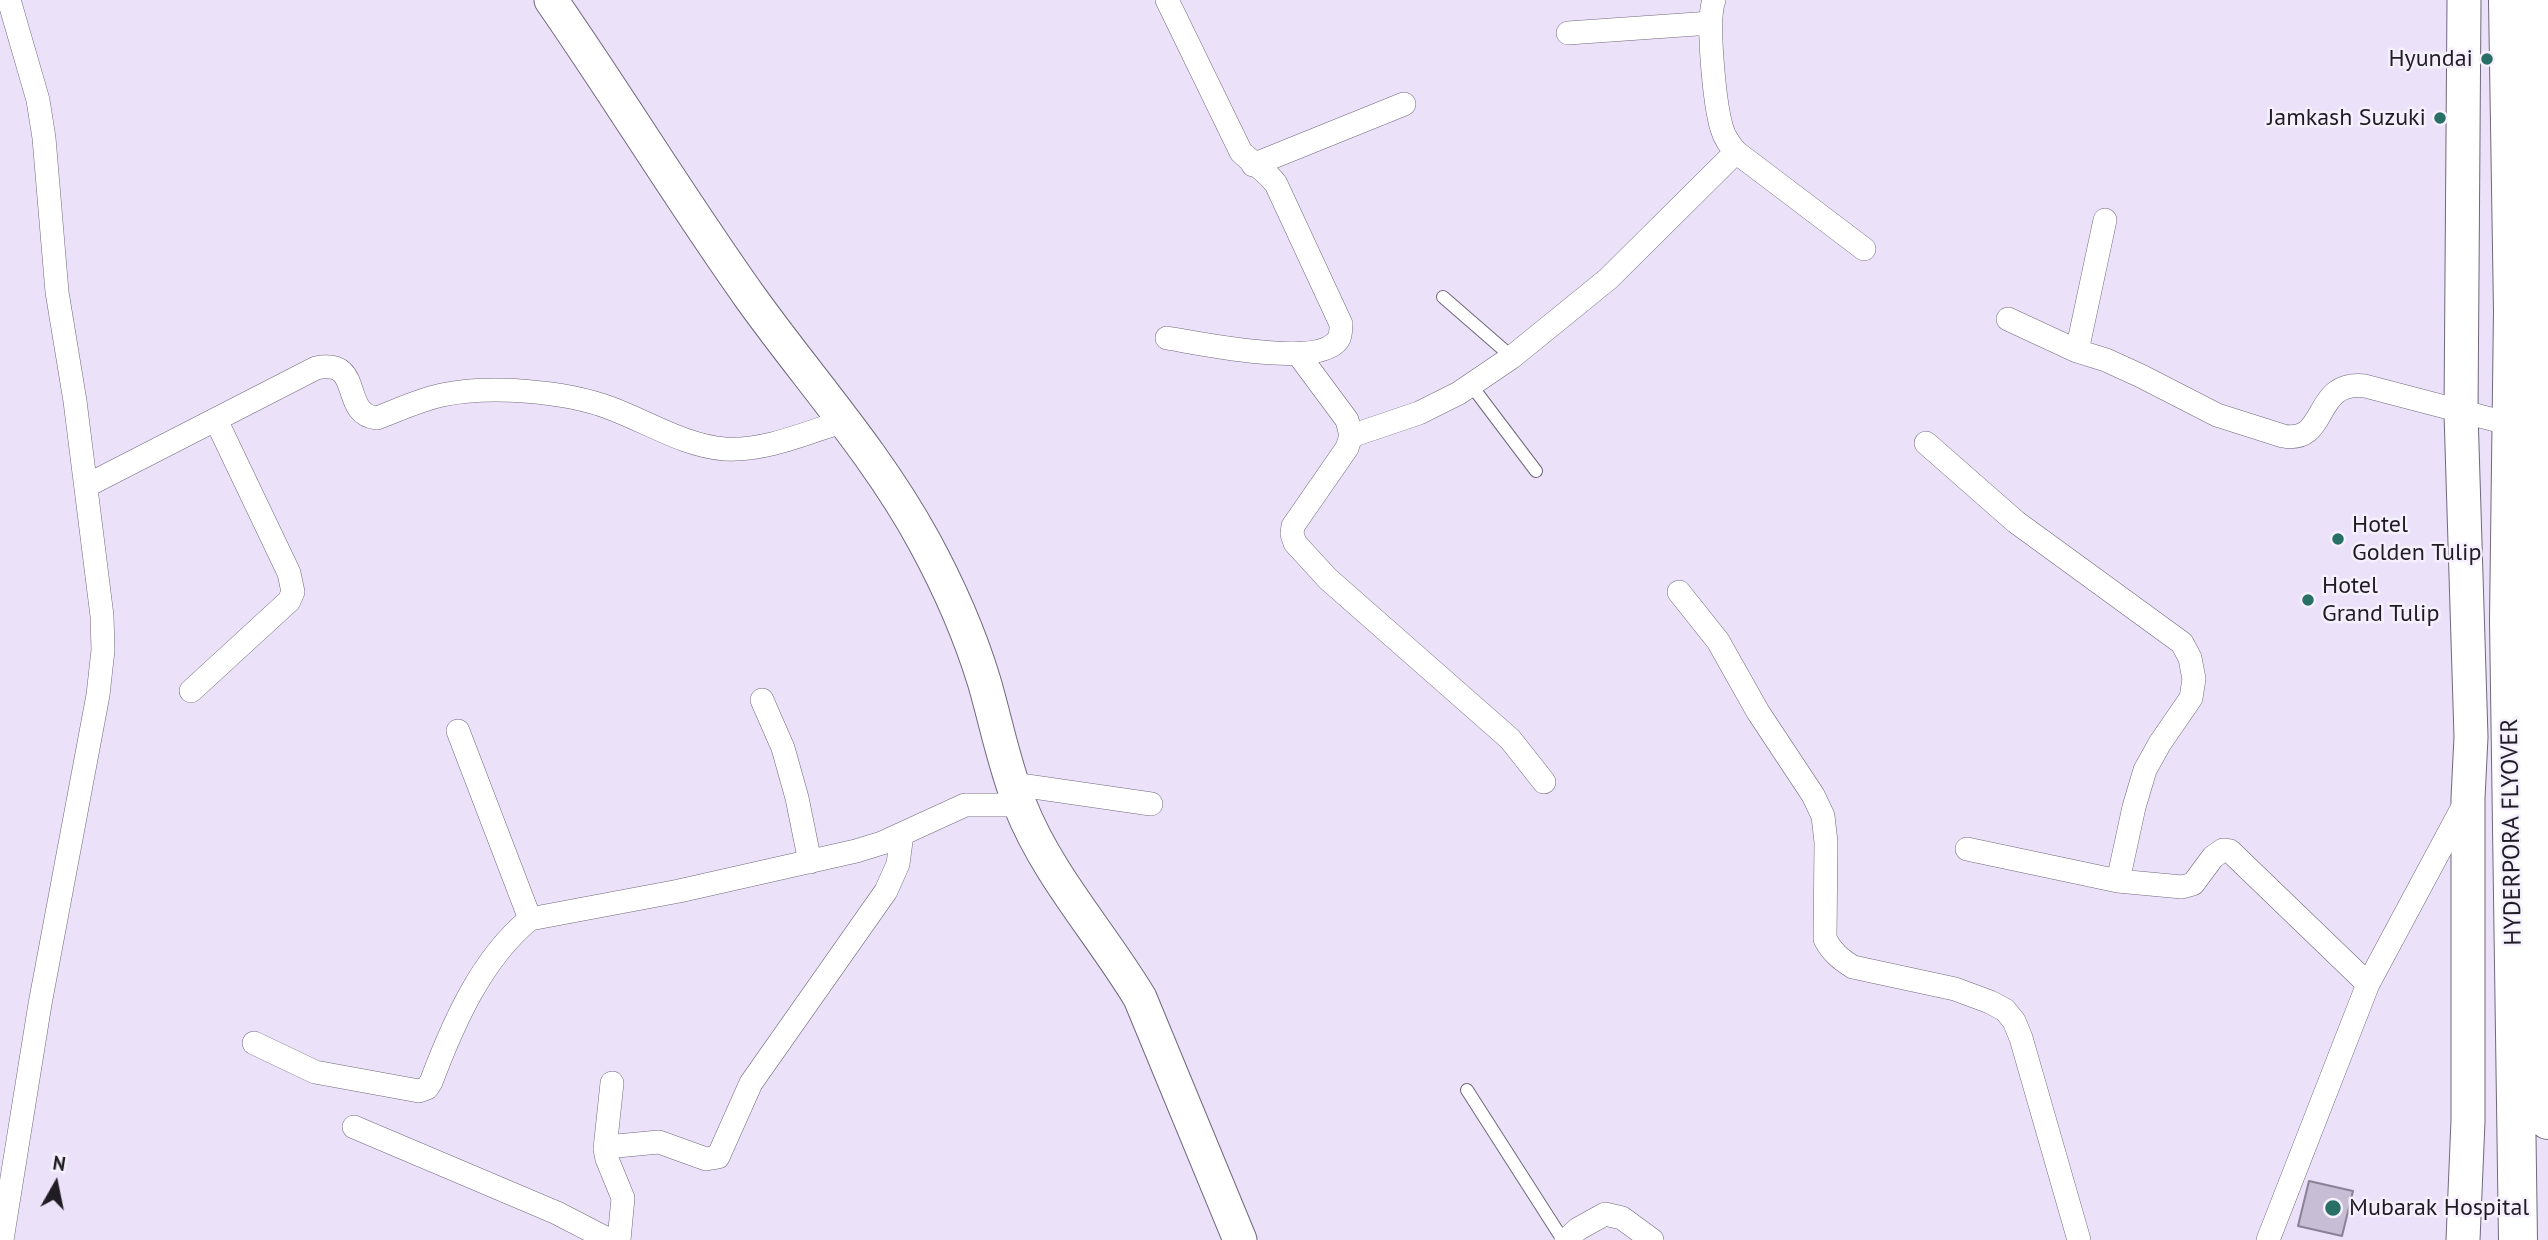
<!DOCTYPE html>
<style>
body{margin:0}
#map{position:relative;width:2548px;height:1240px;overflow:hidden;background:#ebe1f8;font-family:"PT Sans",sans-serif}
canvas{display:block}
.north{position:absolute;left:21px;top:1149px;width:70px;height:70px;-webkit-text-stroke:5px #f6f0fe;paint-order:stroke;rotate:9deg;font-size:19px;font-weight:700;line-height:28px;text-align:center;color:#1f1c24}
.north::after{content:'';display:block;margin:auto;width:24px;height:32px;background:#1f1c24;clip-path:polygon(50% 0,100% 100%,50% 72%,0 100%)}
</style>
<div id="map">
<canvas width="2548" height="1240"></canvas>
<div class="north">N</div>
</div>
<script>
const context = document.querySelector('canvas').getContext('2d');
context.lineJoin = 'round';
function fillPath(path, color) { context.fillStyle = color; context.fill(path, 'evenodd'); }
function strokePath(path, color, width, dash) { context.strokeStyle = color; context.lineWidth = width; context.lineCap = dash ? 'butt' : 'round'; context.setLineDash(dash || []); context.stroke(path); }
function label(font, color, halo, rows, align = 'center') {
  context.font = font + ' "PT Sans",sans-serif'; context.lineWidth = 5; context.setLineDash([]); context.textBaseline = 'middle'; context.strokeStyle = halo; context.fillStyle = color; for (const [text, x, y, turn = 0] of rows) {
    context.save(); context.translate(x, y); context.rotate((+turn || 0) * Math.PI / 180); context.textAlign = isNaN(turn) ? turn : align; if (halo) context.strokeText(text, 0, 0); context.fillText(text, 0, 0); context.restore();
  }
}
const building = new Path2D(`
 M2309,1181L2353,1191L2342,1236L2298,1226Z`);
fillPath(building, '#c7bdd4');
strokePath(building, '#8a8196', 2);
const lane = new Path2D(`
 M1443,297L1512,357
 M1471,385L1536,471
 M1467,1090L1563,1240`);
const street = new Path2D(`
 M1568,33L1711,23
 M1736,152L1864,249
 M1253,165L1404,104
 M2008,319L2077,351L2106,360L2141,376L2217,415L2283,436C2330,444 2311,380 2365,386L2510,424
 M1167,338C1199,343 1317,369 1338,340C1341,336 1341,329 1341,324L1276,184C1266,170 1253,164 1241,152L1167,0
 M2077,351L2105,220
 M1298,354L1347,420L1351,436L1347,448L1293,526L1292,534L1295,543L1328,579L1510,739L1544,782
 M1351,436L1419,413L1459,393L1512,357L1608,279L1736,152C1730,145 1725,139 1722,129C1715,106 1706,21 1714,0
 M1926,443L2016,522L2182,643L2190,658L2194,679L2191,698L2160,743L2145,770L2134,807L2118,881
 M86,486L316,368C365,358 339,414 377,418C398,410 419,400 442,395C490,385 565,391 610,408C648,422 685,446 725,449C766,451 806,433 844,421
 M1679,592L1718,641L1758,712L1813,795L1823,816L1826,842L1825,939C1832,952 1840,959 1853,967L1955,989L1990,1002L2005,1010L2014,1021L2021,1038L2079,1240
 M191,691L289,601L293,592L289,573L216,420
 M762,700L783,748L797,798L810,862
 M458,731L530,919
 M1013,784L1151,804
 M1967,849L2118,881L2182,887L2193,884L2213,857L2223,850L2230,851L2368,984
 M254,1043L315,1072L419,1091L427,1088L431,1082C453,1024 481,959 530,919L679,891L856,851L882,843L965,805H1020
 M612,1083L605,1149L607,1159L623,1198L619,1240
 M354,1127L557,1213L609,1240
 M606,1147L659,1142L706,1159L718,1157L751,1083L886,891L898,864L902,834
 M2,1240L40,1004L98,695L103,650L102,616L75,401L57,292L44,138L38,100L9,0
 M1566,1240L1578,1229L1605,1214L1622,1218L1652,1240
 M2268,1240L2368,984L2465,803`);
const secondary = new Path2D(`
 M551,0C619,98 681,200 750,297C808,378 876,453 924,541C948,585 969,632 984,681C996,722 1004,765 1020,805C1048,876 1101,933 1140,998L1240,1240
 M2463,1240L2468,1121V798L2471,737L2461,413L2464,0`);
const highway = new Path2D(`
 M2508,0L2513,311L2509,620L2518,1240
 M2546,0L2547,313L2541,547L2548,1120`);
strokePath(lane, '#71687c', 14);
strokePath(street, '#71687c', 24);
strokePath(secondary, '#71687c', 35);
strokePath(highway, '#71687c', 40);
strokePath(lane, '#fff', 12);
strokePath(street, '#fff', 23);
strokePath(secondary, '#fff', 33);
strokePath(highway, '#fff', 38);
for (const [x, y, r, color] of [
 [2487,59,7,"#286f65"],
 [2440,118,7,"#286f65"],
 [2338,539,7,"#286f65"],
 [2308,600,7,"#286f65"],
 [2333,1208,9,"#286f65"]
]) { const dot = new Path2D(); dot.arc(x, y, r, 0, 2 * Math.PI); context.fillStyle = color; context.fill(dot); strokePath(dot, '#f6f0fe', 2.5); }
label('24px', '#1f1c24', '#f6f0fe', [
 ["Hyundai",2473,59,"right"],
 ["Jamkash Suzuki",2426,118,"right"],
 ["Hotel",2352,525],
 ["Golden Tulip",2352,553],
 ["Hotel",2322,586],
 ["Grand Tulip",2322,614],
 ["Mubarak Hospital",2349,1208]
], 'left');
label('24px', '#1f1c24', '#f6f0fe', [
 ["HYDERPORA FLYOVER",2512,832,-91]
]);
</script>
